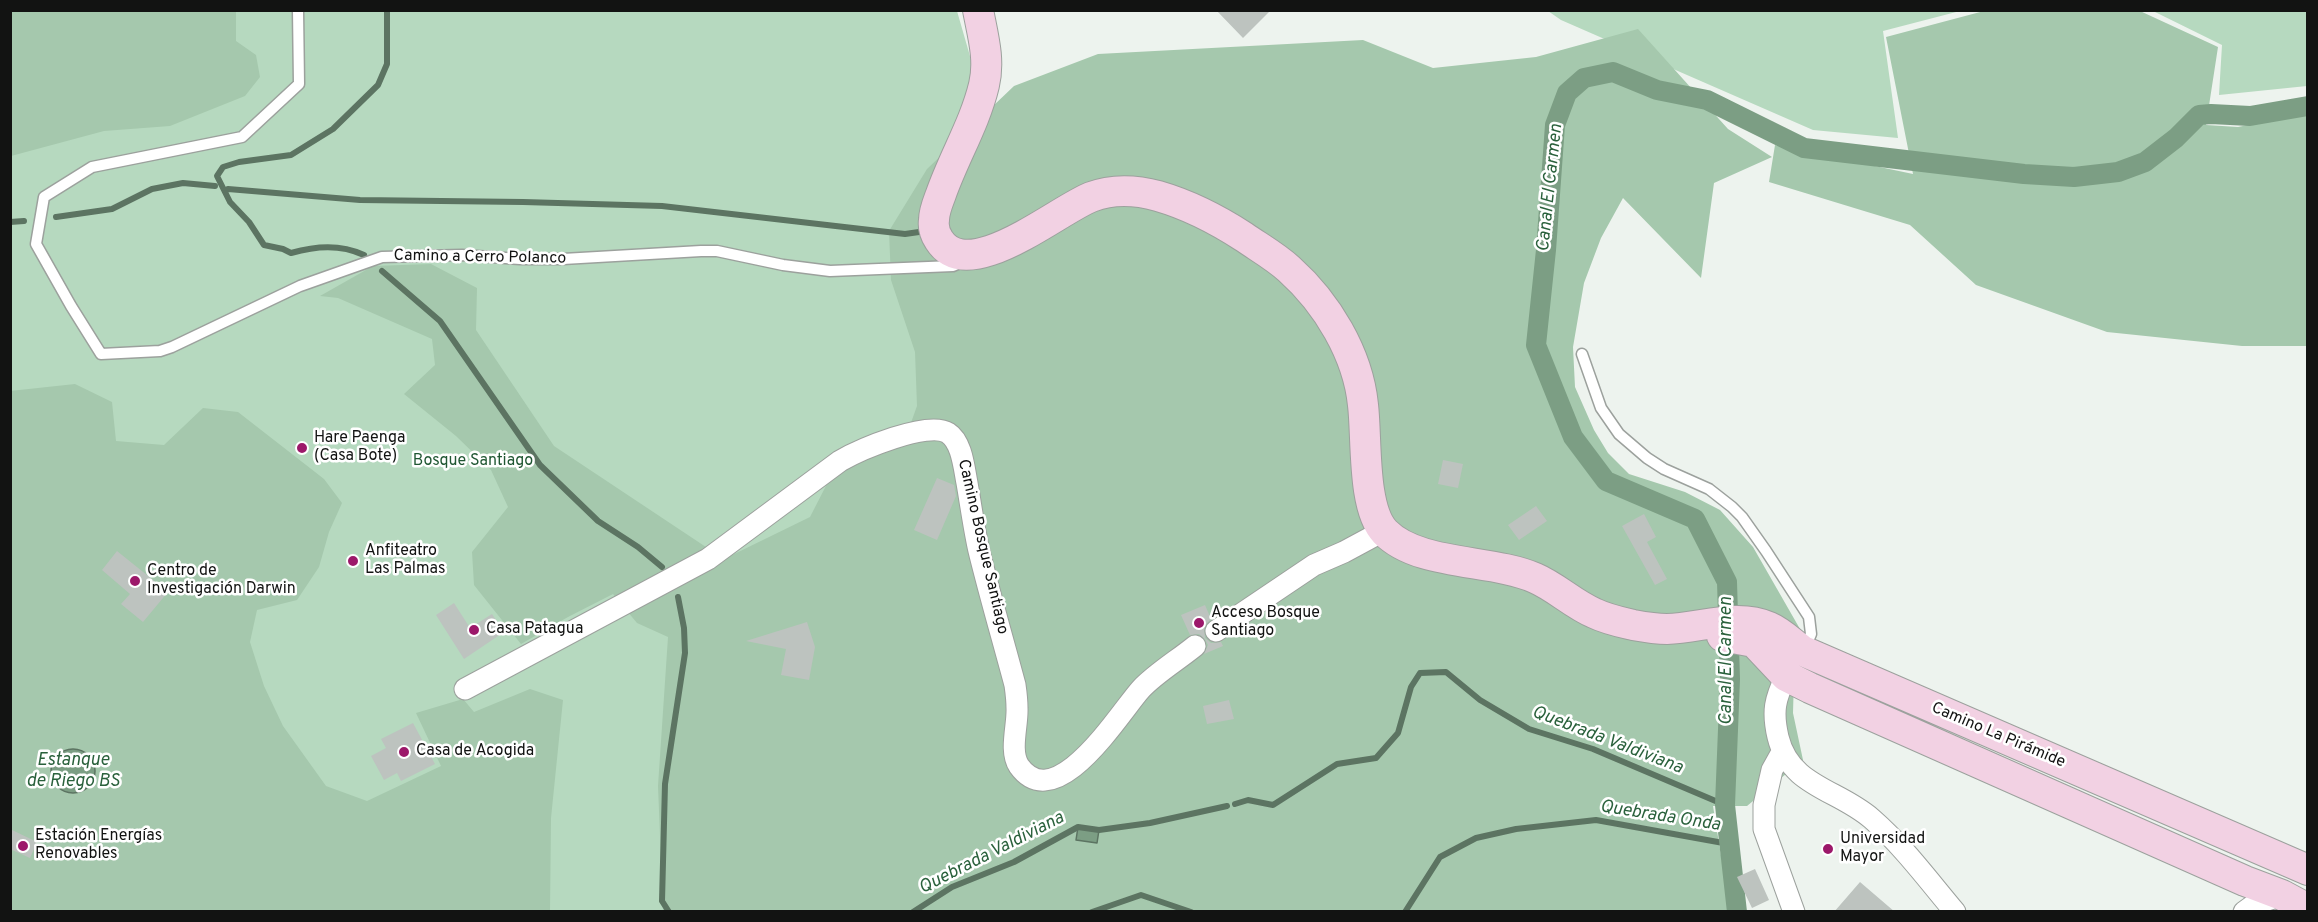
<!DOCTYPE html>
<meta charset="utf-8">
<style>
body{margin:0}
#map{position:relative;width:2318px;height:922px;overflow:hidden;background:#edf3ee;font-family:Overpass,sans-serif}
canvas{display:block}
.frame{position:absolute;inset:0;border:12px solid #121312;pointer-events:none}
</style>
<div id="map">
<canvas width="2318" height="922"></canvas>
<div class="frame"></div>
</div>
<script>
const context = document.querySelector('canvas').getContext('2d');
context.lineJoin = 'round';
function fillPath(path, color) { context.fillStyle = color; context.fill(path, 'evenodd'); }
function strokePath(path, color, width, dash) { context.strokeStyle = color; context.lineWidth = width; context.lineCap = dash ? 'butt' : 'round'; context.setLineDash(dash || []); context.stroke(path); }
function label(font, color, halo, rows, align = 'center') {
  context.font = font + ' Overpass,sans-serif'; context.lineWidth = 5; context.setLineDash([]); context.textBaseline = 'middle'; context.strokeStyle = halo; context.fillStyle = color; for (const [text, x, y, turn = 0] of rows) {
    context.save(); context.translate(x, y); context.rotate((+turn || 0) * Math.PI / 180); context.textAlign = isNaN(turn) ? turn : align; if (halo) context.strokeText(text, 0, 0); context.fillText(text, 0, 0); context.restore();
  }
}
fillPath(new Path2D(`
 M11,11H957L976,77L939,174L1712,806L1730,911H11Z
 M1548,11H1960L1883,31L1898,138L1813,130L1561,20Z
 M2153,11H2307V86L2219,95L2222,45Z`), '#b6d9bf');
fillPath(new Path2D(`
 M11,10L236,11V41L256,55L260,77L245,96L170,126L104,131L11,156Z
 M1984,11H2140L2218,47L2206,125L2238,127L2307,113V346H2242L2107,332L1976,285L1910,225L1769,182L1775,145L1913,174L1886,37Z
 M1638,29L1728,129L1772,157L1714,183L1701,278L1623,198L1601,238L1584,283L1573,347L1575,387L1594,430L1608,453L1629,474L1685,492L1720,510L1753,547L1800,629V645L1794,677L1793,713L1803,760L1747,806H1713L1730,911H663L658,786L668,637L637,623L613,594L568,617L521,644L474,585L472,552L508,507L491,470L456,436L404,394L435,365L432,339L338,298L320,296L373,266L431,264L477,288L476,330L554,446L724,559L810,517L829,480L869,456L903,445L917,406L915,352L891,280L889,231L927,169L1014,86L1098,54L1363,40L1433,68L1536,57Z
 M75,384L112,402L116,441L164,445L203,408L238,412L324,479L342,503L329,532L319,567L297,600L257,610L250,642L264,686L283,726L326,786L367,801L441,766L416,713L463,699L474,712L530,689L563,700L551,818L550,911H11L10,391Z`), '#a5c8ad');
const water = new Path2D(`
 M51 771a22 22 0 1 1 44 0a22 22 0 1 1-44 0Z
 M1078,827L1099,830L1097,843L1076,840Z`);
fillPath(water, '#7c9e84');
strokePath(water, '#5c7462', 1.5);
strokePath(new Path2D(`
 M228,189L360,200L523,202L662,206L905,234L919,232
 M56,217L112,209L152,189L183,183L215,186
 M10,222L24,221
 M364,255C340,244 316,246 291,253L283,249L264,245L249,222L230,202L217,176L223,167L239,162L291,155L333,129L378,85L387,64V10
 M382,271L440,321L540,465L598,521L638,547L662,567
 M1235,804L1248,800L1273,805L1337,764L1376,758L1398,733L1411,687L1420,673L1446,672L1480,700L1529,729L1593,749L1725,805
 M669,912L662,901L665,784L685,653L684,628L678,597
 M913,912L952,887L1014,862L1078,827L1099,830L1150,823L1227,806
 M1092,912L1141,895L1191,912
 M1405,912L1440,857L1476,838L1516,829L1596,820L1729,844`), '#5c7462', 6);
strokePath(new Path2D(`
 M1737,912L1725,805L1730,679L1727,582L1695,519L1606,481L1573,437L1536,345L1546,250L1555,125L1567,93L1584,78L1613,72L1657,90L1707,100L1804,148L2024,174L2074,177L2118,172L2145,162L2176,138L2199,115L2211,114L2250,116L2308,106`), '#7c9e84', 20);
fillPath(new Path2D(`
 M1216,10H1271L1243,38Z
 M1443,460L1463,464L1458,488L1438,484Z
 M937,478L954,485L956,496L937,540L914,530Z
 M1536,506L1547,521L1519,540L1508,525Z
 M1644,514L1656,537L1647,542L1667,579L1655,585L1622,526Z
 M117,551L168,592L143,622L121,604L130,594L102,570Z
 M454,603L470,628L492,614L504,632L464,659L436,615Z
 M1205,605L1211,619L1204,626L1205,638L1211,643L1221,642L1223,646L1204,654L1208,645L1205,639L1199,634L1190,635L1181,615Z
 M807,622L815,647L809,680L781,675L786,649L746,641Z
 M1229,700L1234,719L1207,724L1203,706Z
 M413,723L435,764L401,781L397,773L384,780L371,756L386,748L381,739Z
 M10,829L37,842L30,858L10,849Z
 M1755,869L1769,900L1752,908L1737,877Z
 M1860,882L1895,912H1834Z`), '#bdc3bf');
const lane = new Path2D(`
 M298,10L299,84L242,137L92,167L44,197L36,244L71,306L101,354L160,351L172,347L300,286L382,257L462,255L520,259H563L701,251H717L783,265L830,271L953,266L962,262
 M1582,354L1601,408L1619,434L1647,458L1664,469L1709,489L1732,507L1742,517L1766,551L1809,617L1811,634L1805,648`);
const street = new Path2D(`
 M1216,631L1314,565L1344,552L1383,531
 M1786,676C1775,699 1772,711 1778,737C1790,787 1838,789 1872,819C1903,846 1928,880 1955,912
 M465,689L708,559L840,461C859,450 928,420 948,433C962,442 964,468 967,483C971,506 974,529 979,551C990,596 1003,640 1015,685C1016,692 1017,700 1017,708C1018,725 1009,751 1019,766C1056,818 1120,712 1141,689C1156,673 1178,660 1195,646
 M1782,752L1772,770L1764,805V829L1794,912
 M2244,912L2255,904L2285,894`);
const secondary = new Path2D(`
 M978,10C983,36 990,60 984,85C975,123 954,157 941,194C938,202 934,211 934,220C933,227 935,234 939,240C968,286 1056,211 1091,197C1112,189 1136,190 1158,196C1189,205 1218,220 1244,237C1260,248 1276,257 1289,269C1327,303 1358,354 1363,405C1367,438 1362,508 1385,532C1418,566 1492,559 1535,578C1556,587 1573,604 1594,613C1606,619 1620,622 1633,625C1644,627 1656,629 1667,629C1701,628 1737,613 1769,627C1781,632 1792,643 1803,651L2308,870
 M1722,636L1754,642L1786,676L1810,688L2245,881L2282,895L2308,909`);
strokePath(lane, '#9ca19d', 13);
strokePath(street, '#9ca19d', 23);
strokePath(secondary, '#9ca19d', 32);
strokePath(lane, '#fff', 10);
strokePath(street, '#fff', 21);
strokePath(secondary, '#f2d1e3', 30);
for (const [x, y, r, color] of [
 [302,448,6,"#9c186a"],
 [353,561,6,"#9c186a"],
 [135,581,6,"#9c186a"],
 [1199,623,6,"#9c186a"],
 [474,630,6,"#9c186a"],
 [404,752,6,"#9c186a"],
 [23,846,6,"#9c186a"],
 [1828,849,6,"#9c186a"]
]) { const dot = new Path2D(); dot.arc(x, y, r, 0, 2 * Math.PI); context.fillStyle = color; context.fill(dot); strokePath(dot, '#fff', 2); }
label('16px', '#121312', '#fff', [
 ["Camino a Cerro Polanco",480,258,1],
 ["Camino Bosque Santiago",982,547,77],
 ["Camino La Pirámide",1998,736,23]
]);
label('16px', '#121312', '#fff', [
 ["Hare Paenga",314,439],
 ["(Casa Bote)",314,457],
 ["Anfiteatro",365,552],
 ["Las Palmas",365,570],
 ["Centro de",147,572],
 ["Investigación Darwin",147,590],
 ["Acceso Bosque",1211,614],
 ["Santiago",1211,632],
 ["Casa Patagua",486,630],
 ["Casa de Acogida",416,752],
 ["Estación Energías",35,837],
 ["Renovables",35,855],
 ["Universidad",1840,840],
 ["Mayor",1840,858]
], 'left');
label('16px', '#205733', '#fff', [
 ["Bosque Santiago",473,462]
]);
label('italic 18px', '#2a613c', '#fff', [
 ["Canal El Carmen",1551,188,-84],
 ["Canal El Carmen",1727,661,-90],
 ["Quebrada Valdiviana",1607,741,21],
 ["Estanque",73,761],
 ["de Riego BS",73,782],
 ["Quebrada Onda",1660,817,9],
 ["Quebrada Valdiviana",992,854,-27]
]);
</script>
